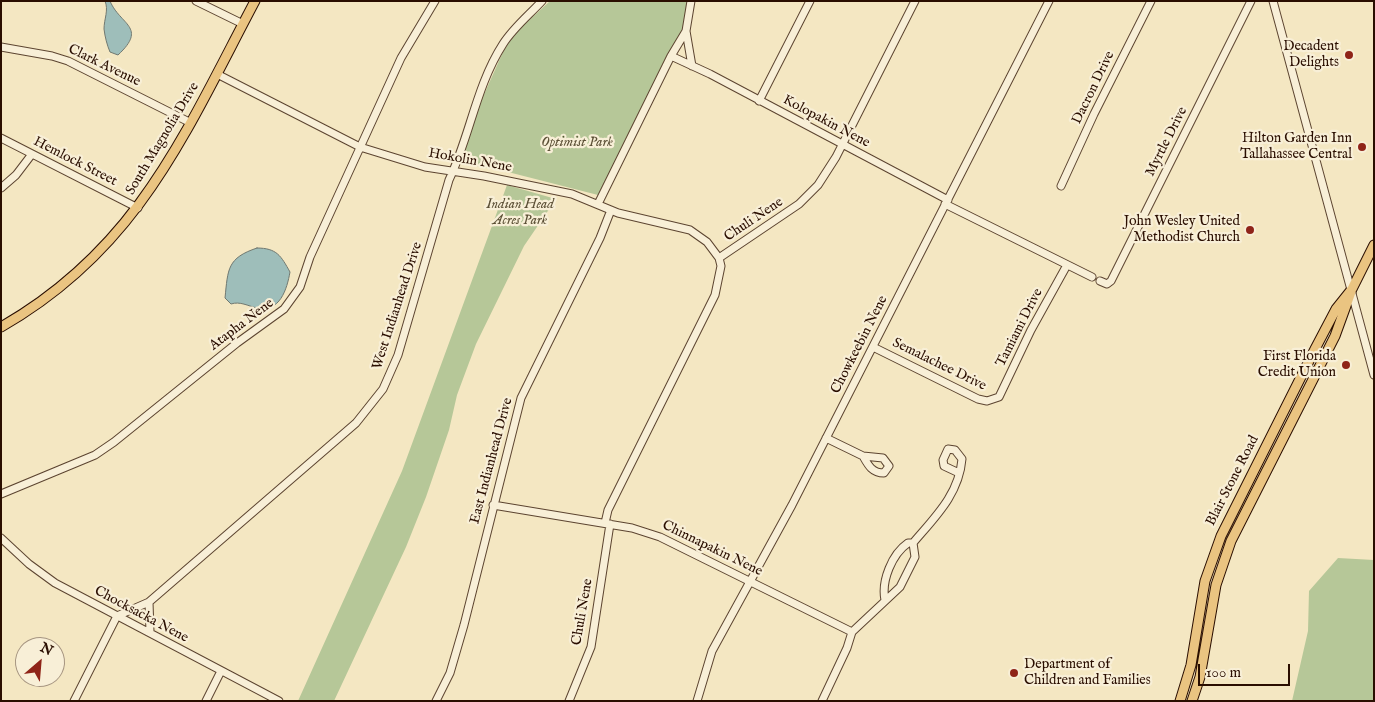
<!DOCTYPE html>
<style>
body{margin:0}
#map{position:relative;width:1375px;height:702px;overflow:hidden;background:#f4e7c2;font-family:"IM FELL English",serif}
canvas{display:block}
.frame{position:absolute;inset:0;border:2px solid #2a0e00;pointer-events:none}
.north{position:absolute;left:15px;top:637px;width:50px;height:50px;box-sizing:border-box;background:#f8efd7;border:1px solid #a69581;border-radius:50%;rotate:27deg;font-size:14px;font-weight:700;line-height:20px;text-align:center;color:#2a0e00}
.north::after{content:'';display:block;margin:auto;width:18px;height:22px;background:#8f2418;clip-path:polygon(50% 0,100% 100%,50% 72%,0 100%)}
.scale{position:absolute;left:1198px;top:664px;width:92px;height:22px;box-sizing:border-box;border:2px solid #2a0e00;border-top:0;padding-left:6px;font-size:15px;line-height:18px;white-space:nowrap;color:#2a0e00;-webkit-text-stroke:4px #f8efd7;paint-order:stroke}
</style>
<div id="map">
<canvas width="1375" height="702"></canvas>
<div class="frame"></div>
<div class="north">N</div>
<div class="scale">100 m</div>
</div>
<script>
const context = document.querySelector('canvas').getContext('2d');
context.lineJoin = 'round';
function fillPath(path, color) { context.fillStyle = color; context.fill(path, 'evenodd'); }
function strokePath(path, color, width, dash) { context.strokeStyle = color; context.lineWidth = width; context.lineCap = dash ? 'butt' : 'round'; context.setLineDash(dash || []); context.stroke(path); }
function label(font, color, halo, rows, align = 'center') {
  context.font = font + ' "IM FELL English",serif'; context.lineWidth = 4.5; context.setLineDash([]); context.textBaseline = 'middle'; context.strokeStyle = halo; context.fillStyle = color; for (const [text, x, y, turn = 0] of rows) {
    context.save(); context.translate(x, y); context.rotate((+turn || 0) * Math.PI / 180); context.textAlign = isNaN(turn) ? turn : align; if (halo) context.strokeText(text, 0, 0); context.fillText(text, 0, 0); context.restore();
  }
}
fillPath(new Path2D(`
 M550,1H689L684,26L598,195L508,172L460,163L477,110L503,52L515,33Z
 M507,185L556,199L524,246L476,344L457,395L449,430L426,497L406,547L334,701H298L402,471Z
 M1338,558L1374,560V701H1292L1308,631L1309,591Z`), '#b6c798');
const water = new Path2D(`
 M105,1H110C120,25 148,27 118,55L110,52C107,45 105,37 104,29C104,19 109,10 105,1Z
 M257,248C277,248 281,256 290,272C287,289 280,313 257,308C248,306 240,301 231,304L225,298C228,269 227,258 257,248Z`);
fillPath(water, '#9ebeba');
strokePath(water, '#707870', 1);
const minor = new Path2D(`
 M196,1L243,24
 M1273,1L1374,375
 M686,31L692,66
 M1,47L52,56L68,61L191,123
 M671,56L710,74L948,200
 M217,74L360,147L425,167L484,176L572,194L618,213L690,230L707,242L719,258L721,266L715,295L608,510L605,523
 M759,101L810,1
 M1,138L138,208
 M1061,186L1094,114L1151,1
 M1,188L16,175L32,154
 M598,204L671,56L686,31L691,1
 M945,204L1092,277
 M719,258L799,204L818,185L836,157L915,1
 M1100,281L1107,284L1111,281L1251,1
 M873,347L978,399L987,401L999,397L1031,330L1067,265
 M826,438L863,456
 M863,456L883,458L889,466L884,473C872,473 868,465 863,456Z
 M1,494L95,455L114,442L237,343L284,309L300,287L310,257L401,58L435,1
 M493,505L632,528L660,537L852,632
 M1,538L29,564L55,583L279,701
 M885,600C881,581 892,554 908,543H913C934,518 959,495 962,459L955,450L948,449L943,460L944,466L959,473
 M149,602L150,632
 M74,701L117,616L149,602L356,423L383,389L398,355L449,180C470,136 476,86 503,44C513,28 529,15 542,1
 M206,701L221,671
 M436,701L450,673L464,625L521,398L600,238L611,210
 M569,701L591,647L610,524
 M697,701L712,651L792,505L1049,1
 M822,701L847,648L852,632L900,587L915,557L913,543`);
const major = new Path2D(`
 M1,327C138,249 185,133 255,1
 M1180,701L1191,665L1205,581L1221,536L1315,349L1336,309L1352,289L1374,245
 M1192,701L1200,677L1216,585L1231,541L1335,336L1351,292`);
strokePath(minor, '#5c4430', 9);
strokePath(major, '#2a0e00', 11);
strokePath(minor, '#f8efd7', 7);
strokePath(major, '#eac481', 9);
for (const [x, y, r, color] of [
 [1349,55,5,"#8f2418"],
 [1362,147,5,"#8f2418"],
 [1250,230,5,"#8f2418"],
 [1346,365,5,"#8f2418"],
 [1014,673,5,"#8f2418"]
]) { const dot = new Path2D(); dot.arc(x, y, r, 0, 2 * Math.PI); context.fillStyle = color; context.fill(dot); strokePath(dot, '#f8efd7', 2); }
label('14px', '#2a0e00', '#f8efd7', [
 ["Decadent",1339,47],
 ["Delights",1339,63],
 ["Hilton Garden Inn",1352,139],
 ["Tallahassee Central",1352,155],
 ["John Wesley United",1240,222],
 ["Methodist Church",1240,238],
 ["First Florida",1336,357],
 ["Credit Union",1336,373],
 ["Department of",1024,665,"left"],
 ["Children and Families",1024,681,"left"]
], 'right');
label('14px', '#2a0e00', '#f8efd7', [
 ["Clark Avenue",104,66,26],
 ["Dacron Drive",1094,88,-64],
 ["Kolopakin Nene",826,122,28],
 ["South Magnolia Drive",163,139,-59],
 ["Myrtle Drive",1167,142,-63],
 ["Hokolin Nene",470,161,10],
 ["Hemlock Street",75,162,27],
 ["Chuli Nene",754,220,-34],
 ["West Indianhead Drive",398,306,-72],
 ["Atapha Nene",242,325,-37],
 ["Tamiami Drive",1020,328,-63],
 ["Chowkeebin Nene",860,345,-63],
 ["Semalachee Drive",939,365,26],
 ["East Indianhead Drive",492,461,-75],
 ["Blair Stone Road",1233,481,-63],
 ["Chinnapakin Nene",712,549,26],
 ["Chuli Nene",583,612,-80],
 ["Chocksacka Nene",141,615,28]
]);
label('italic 14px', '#5b4f35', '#f8efd7', [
 ["Optimist Park",577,143],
 ["Indian Head",520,205],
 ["Acres Park",520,221]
]);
</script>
